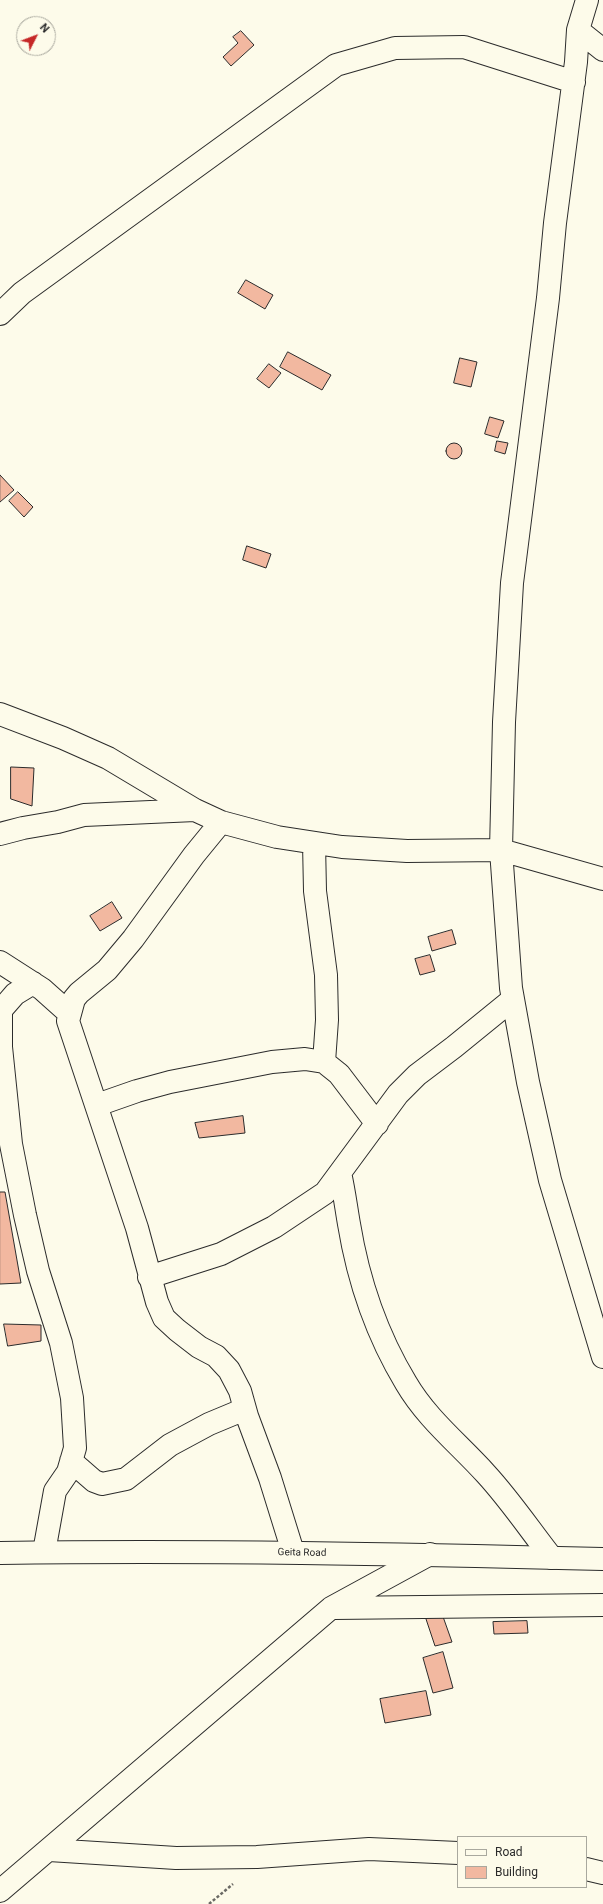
<!DOCTYPE html>
<style>
body{margin:0}
#map{position:relative;width:603px;height:1904px;overflow:hidden;background:#fdfbea;font-family:Roboto,sans-serif}
canvas{display:block}
.legend{position:absolute;left:457px;top:1836px;width:130px;height:52px;box-sizing:border-box;background:#fdfbea;border:1px solid #a9a89e;margin:0;padding:5px 7px;list-style:none;font-size:12px;color:#2b2b2b}
.legend li{display:flex;align-items:center;gap:8px;height:20px}
.legend b{width:20px;border:1px solid #a9a89e}
.north{position:absolute;left:16px;top:16px;width:40px;height:40px;box-sizing:border-box;background:#fdfbea;border:1px solid #a9a89e;border-radius:50%;rotate:48deg;font-size:11px;font-weight:700;line-height:16px;text-align:center;color:#2b2b2b}
.north::after{content:'';display:block;margin:auto;width:14px;height:18px;background:#c62828;clip-path:polygon(50% 0,100% 100%,50% 72%,0 100%)}
</style>
<div id="map">
<canvas width="603" height="1904"></canvas>
<ul class="legend">
<li><b style="height:5px;background:#fdfbea"></b>Road</li>
<li><b style="height:11px;background:#f2b8a0"></b>Building</li>
</ul>
<div class="north">N</div>
</div>
<script>
const context = document.querySelector('canvas').getContext('2d');
context.lineJoin = 'round';
function fillPath(path, color) { context.fillStyle = color; context.fill(path, 'evenodd'); }
function strokePath(path, color, width, dash) { context.strokeStyle = color; context.lineWidth = width; context.lineCap = dash ? 'butt' : 'round'; context.setLineDash(dash || []); context.stroke(path); }
function label(font, color, halo, rows, align = 'center') {
  context.font = font + ' Roboto,sans-serif'; context.lineWidth = 3; context.setLineDash([]); context.textBaseline = 'middle'; context.strokeStyle = halo; context.fillStyle = color; for (const [text, x, y, turn = 0] of rows) {
    context.save(); context.translate(x, y); context.rotate((+turn || 0) * Math.PI / 180); context.textAlign = isNaN(turn) ? turn : align; if (halo) context.strokeText(text, 0, 0); context.fillText(text, 0, 0); context.restore();
  }
}
const building = new Path2D(`
 M241,31L254,45L231,66L223,57L238,43L233,37Z
 M246,280L273,295L265,309L238,293Z
 M288,352L331,375L322,390L280,367Z
 M460,358L477,362L471,387L454,383Z
 M269,364L281,373L269,388L257,379Z
 M490,417L504,421L498,438L485,434Z
 M497,441L508,443L505,454L495,451Z
 M446 451a8 8 0 1 1 16 0a8 8 0 1 1-16 0Z
 M0,475L14,490L0,502Z
 M18,492L33,507L24,517L9,501Z
 M247,546L271,554L266,568L243,560Z
 M11,767L34,768L32,806L11,799Z
 M112,902L122,918L100,931L90,916Z
 M452,930L456,944L432,951L428,937Z
 M430,955L435,971L420,975L415,959Z
 M243,1116L245,1133L199,1138L195,1123Z
 M0,1192H5L21,1283L0,1284Z
 M4,1324L41,1325V1341L8,1346Z
 M441,1611L452,1642L435,1646L425,1616Z
 M527,1621L528,1633L494,1634L493,1622Z
 M443,1652L453,1688L433,1693L423,1658Z
 M426,1691L431,1715L385,1723L380,1699Z`);
fillPath(building, '#f2b8a0');
strokePath(building, '#2b2b2b', 1);
const minor = new Path2D(`
 M587,0L578,30L576,62L555,223L548,298L512,583L504,722L501,850L511,988L528,1082L550,1180L603,1357
 M578,30L603,50
 M0,314L22,293L336,65L395,48L464,47L574,82
 M0,714L63,738L108,758L195,810L221,822L277,837L342,847L407,851L501,850L603,879
 M221,822L194,855L133,939L107,970L79,993L74,999L68,1021L137,1228L157,1302L164,1318L177,1330L199,1347L216,1356L229,1370L240,1391L247,1416L270,1478L293,1552
 M0,834L23,828L58,822L84,815L195,810
 M314,843L315,891L326,975L327,1020L324,1062
 M0,962L42,989L70,1014
 M33,983L15,994L1,1010V1047L11,1144L25,1215L38,1271L61,1343L72,1398L75,1448L68,1472L55,1491L44,1552
 M97,1105L137,1091L170,1082L272,1062L305,1059L324,1062L339,1074L377,1124
 M340,1173C344,1190 346,1207 349,1224C358,1279 377,1335 406,1383C427,1419 459,1444 486,1474C510,1500 530,1530 552,1558
 M149,1277L221,1254L274,1227L325,1193L398,1094L417,1075L454,1047L513,999
 M71,1461L94,1481L102,1484L126,1479L170,1445L209,1424L245,1409
 M334,1608L603,1605
 M49,1850L176,1858L257,1857L369,1849L458,1853
 M586,1869L603,1873
 M0,1891L331,1608L430,1554`);
const trunk = new Path2D(`
 M0,1553C201,1550 402,1554 603,1559`);
strokePath(minor, '#2b2b2b', 24);
strokePath(trunk, '#2b2b2b', 24);
strokePath(new Path2D(`
 M209,1904L233,1884`), '#6a6964', 2.5, [3, 2]);
strokePath(minor, '#fdfbea', 22);
strokePath(trunk, '#fdfbea', 22);
label('10px', '#2b2b2b', '#fdfbea', [
 ["Geita Road",302,1553,1]
]);
</script>
